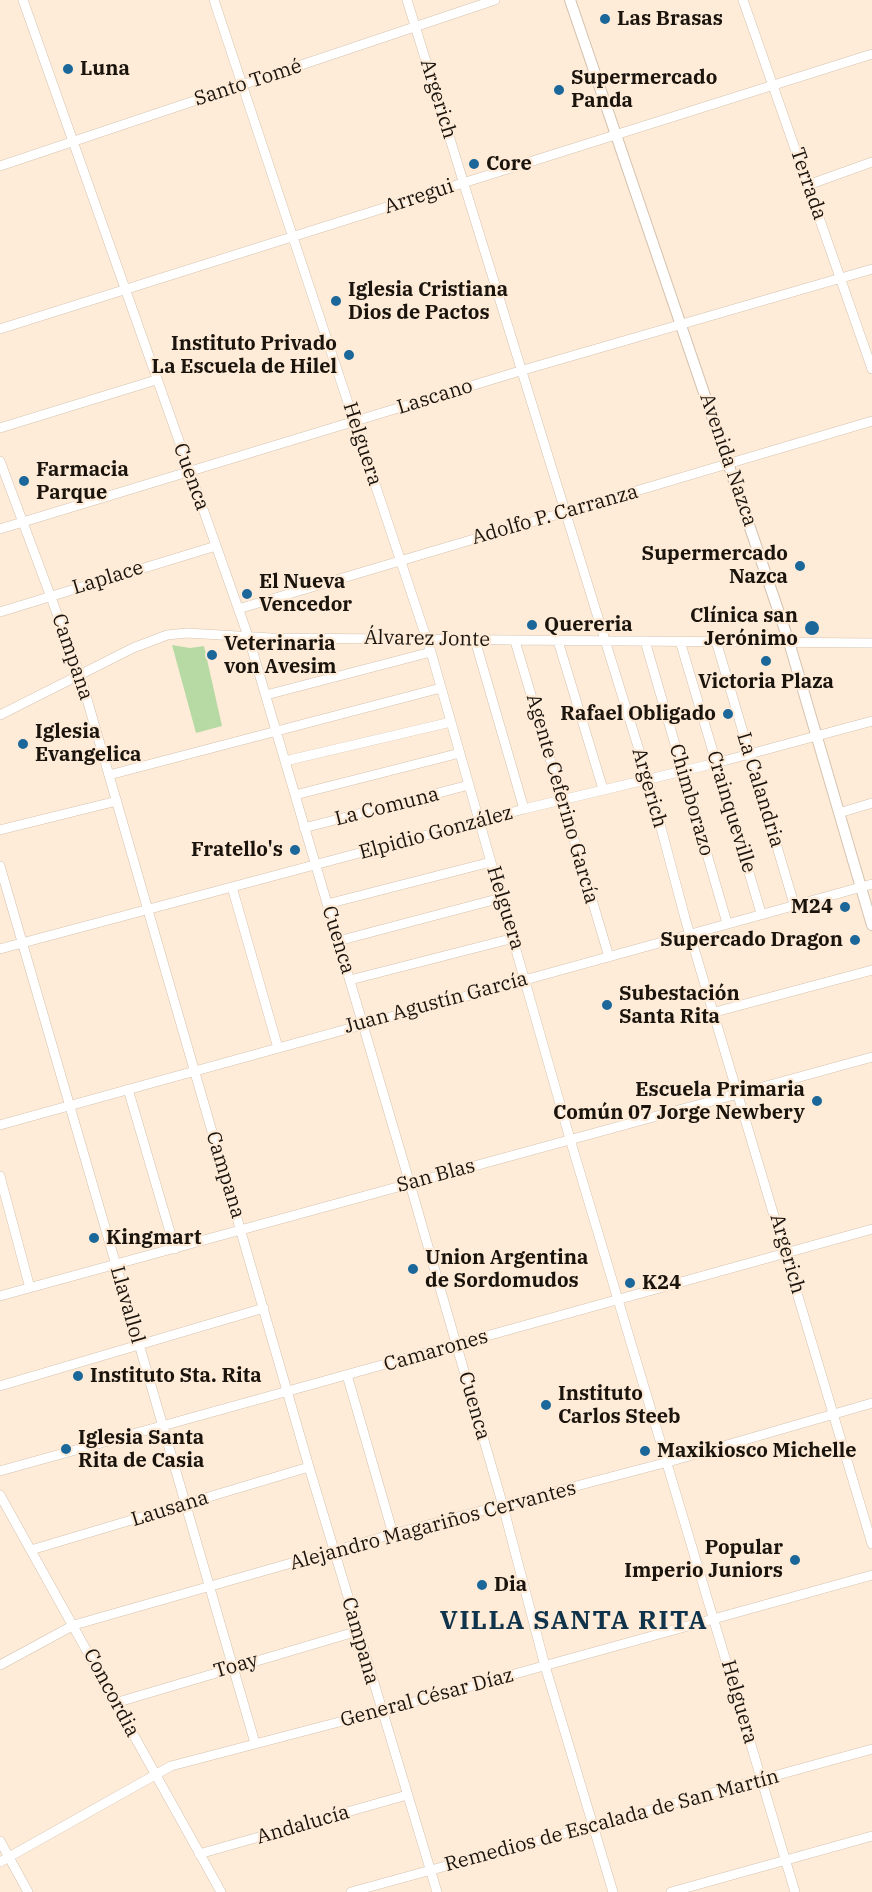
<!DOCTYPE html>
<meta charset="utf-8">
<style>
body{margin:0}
canvas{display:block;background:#feebd8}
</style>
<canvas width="872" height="1892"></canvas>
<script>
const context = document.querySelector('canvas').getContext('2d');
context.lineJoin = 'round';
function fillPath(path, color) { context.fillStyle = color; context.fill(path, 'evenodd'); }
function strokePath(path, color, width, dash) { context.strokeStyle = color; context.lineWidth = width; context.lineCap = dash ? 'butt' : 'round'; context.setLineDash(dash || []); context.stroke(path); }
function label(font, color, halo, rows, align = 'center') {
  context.font = font + ' "IBM Plex Serif",serif'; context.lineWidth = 4.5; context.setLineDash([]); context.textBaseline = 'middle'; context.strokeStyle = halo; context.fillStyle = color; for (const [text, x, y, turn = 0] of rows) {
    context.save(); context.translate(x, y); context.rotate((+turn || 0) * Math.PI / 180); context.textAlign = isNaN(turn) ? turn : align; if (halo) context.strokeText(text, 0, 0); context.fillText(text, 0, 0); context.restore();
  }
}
fillPath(new Path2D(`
 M172,645L190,648L204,646L222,726L196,733Z`), '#b7daa4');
const minor = new Path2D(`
 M23,0L248,636L410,1184L503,1506L545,1666L613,1892
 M214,0L431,652L570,1139L795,1892
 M407,0L648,779L685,918L872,1544
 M743,0L872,369
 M0,166L495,0
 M808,185L872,162
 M0,329L872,54
 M0,428L156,380
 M0,461L80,675L309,1467L437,1892
 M0,529L520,371L872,269
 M238,609L872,421
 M0,612L216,546
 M475,640L524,809
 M515,641L609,957
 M558,641L603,789
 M645,641L727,923
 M680,641L761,913
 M716,641L794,904
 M266,695L431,652
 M0,715L133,648L167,635L187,633L271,638L872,643
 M285,761L451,722
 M109,775L441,688
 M295,795L460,753
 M839,813L872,803
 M304,828L469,785
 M0,830L117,801
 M0,866L255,1743
 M232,887L278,1048
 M327,904L491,862
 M338,941L501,898
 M0,949L524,809L716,763L872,721
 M350,980L514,938
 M715,1012L872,970
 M128,1089L175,1249
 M0,1125L872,884
 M0,1176L30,1288
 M0,1296L872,1057
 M347,1375L393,1534
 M0,1386L264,1308
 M0,1471L872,1229
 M0,1495L221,1892
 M31,1550L309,1467
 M0,1665L74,1625L393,1534L668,1462L872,1403
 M115,1703L358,1631
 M0,1841L28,1892
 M199,1854L407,1795
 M0,1862L171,1766L381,1711L872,1575
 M351,1892L872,1749
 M671,1892L872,1836`);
const major = new Path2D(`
 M570,0L789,642L872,925`);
strokePath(minor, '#d5c3af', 10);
strokePath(major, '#d5c3af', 12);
strokePath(minor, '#fff', 9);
strokePath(major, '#fff', 10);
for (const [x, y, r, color] of [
 [605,19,6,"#1b679a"],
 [68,69,6,"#1b679a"],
 [559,90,6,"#1b679a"],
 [474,164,6,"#1b679a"],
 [336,301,6,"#1b679a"],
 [349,355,6,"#1b679a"],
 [24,481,6,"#1b679a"],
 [800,566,6,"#1b679a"],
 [247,594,6,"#1b679a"],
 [532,625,6,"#1b679a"],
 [812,628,8,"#1b679a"],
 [212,655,6,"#1b679a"],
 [766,661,6,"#1b679a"],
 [728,714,6,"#1b679a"],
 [23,744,6,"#1b679a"],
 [295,850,6,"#1b679a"],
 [845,907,6,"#1b679a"],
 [855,940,6,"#1b679a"],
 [607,1005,6,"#1b679a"],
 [817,1101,6,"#1b679a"],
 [94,1238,6,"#1b679a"],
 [413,1269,6,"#1b679a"],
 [630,1283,6,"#1b679a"],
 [78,1376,6,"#1b679a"],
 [546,1405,6,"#1b679a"],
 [66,1449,6,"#1b679a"],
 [645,1451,6,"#1b679a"],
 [795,1560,6,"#1b679a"],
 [482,1585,6,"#1b679a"]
]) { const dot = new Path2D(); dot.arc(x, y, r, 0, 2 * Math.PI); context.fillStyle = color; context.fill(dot); strokePath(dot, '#feebd8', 2); }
label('bold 20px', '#1a140d', '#feebd8', [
 ["Las Brasas",617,19],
 ["Luna",80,69],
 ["Supermercado",571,78],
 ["Panda",571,101],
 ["Core",486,164],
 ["Iglesia Cristiana",348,290],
 ["Dios de Pactos",348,313],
 ["Instituto Privado",337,344,"right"],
 ["La Escuela de Hilel",337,367,"right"],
 ["Farmacia",36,470],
 ["Parque",36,493],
 ["Supermercado",788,554,"right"],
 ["Nazca",788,577,"right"],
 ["El Nueva",259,582],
 ["Vencedor",259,605],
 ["Clínica san",798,616,"right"],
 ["Jerónimo",798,639,"right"],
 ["Quereria",544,625],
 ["Veterinaria",224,644],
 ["von Avesim",224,667],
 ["Victoria Plaza",766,682,"center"],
 ["Rafael Obligado",716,714,"right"],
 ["Iglesia",35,732],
 ["Evangelica",35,755],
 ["Fratello's",283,850,"right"],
 ["M24",833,907,"right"],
 ["Supercado Dragon",843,940,"right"],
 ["Subestación",619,994],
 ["Santa Rita",619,1017],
 ["Escuela Primaria",805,1090,"right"],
 ["Común 07 Jorge Newbery",805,1113,"right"],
 ["Kingmart",106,1238],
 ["Union Argentina",425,1258],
 ["de Sordomudos",425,1281],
 ["K24",642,1283],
 ["Instituto Sta. Rita",90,1376],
 ["Instituto",558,1394],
 ["Carlos Steeb",558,1417],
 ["Iglesia Santa",78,1438],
 ["Rita de Casia",78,1461],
 ["Maxikiosco Michelle",657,1451],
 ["Popular",783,1548,"right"],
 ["Imperio Juniors",783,1571,"right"],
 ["Dia",494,1585]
], 'left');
label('20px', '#1a140d', '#feebd8', [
 ["Santo Tomé",248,83,-18],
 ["Argerich",438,99,73],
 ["Terrada",808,184,71],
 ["Arregui",419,197,-18],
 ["Lascano",435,397,-17],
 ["Helguera",362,444,72],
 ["Avenida Nazca",728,460,71],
 ["Cuenca",191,477,70],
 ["Adolfo P. Carranza",555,515,-16],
 ["Laplace",108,578,-17],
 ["Álvarez Jonte",427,639,1],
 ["Campana",72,657,71],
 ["Argerich",649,788,74],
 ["La Calandria",760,790,73],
 ["Agente Ceferino García",562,799,74],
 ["Chimborazo",691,800,74],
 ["La Comuna",387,807,-14],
 ["Crainqueville",731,812,73],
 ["Elpidio González",436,833,-15],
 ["Helguera",505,908,73],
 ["Cuenca",338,940,73],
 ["Juan Agustín García",436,1003,-15],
 ["Campana",225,1175,73],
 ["San Blas",436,1176,-15],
 ["Argerich",787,1254,74],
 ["Llavallol",127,1305,74],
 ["Camarones",436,1351,-16],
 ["Cuenca",474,1406,74],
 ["Lausana",170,1509,-17],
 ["Alejandro Magariños Cervantes",433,1526,-15],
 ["Campana",360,1641,74],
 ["Toay",236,1666,-16],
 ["Concordia",111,1693,62],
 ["General César Díaz",427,1698,-15],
 ["Helguera",739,1702,74],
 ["Remedios de Escalada de San Martín",612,1821,-15],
 ["Andalucía",303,1825,-16]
]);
context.letterSpacing = '1.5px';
label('bold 26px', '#10334c', '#feebd8', [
 ["VILLA SANTA RITA",574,1621]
]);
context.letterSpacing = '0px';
</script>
